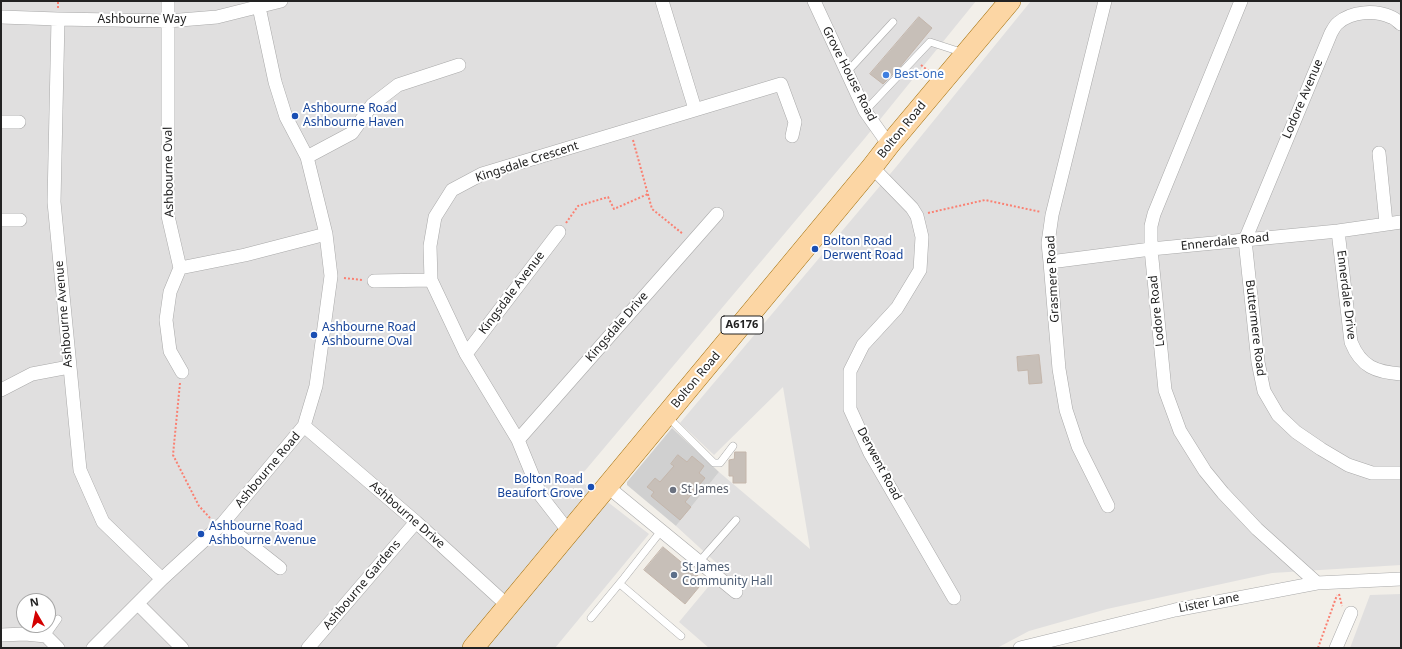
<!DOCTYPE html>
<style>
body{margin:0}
#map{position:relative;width:1402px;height:649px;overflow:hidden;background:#f2efe9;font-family:"Noto Sans",sans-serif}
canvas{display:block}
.frame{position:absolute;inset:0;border:2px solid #222;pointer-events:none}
.north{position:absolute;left:16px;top:593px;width:40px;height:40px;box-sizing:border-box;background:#fff;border:1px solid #a7a7a7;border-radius:50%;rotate:351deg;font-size:11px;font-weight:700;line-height:16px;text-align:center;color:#222}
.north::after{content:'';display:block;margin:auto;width:14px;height:18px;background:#d40000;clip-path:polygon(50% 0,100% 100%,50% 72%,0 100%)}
</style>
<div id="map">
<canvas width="1402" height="649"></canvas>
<div class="frame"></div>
<div class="north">N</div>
</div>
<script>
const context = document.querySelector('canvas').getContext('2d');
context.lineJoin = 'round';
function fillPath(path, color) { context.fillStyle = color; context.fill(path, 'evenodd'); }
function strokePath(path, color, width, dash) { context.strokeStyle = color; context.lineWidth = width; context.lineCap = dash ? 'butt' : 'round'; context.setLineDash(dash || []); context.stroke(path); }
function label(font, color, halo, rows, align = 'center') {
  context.font = font + ' "Noto Sans",sans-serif'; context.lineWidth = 4; context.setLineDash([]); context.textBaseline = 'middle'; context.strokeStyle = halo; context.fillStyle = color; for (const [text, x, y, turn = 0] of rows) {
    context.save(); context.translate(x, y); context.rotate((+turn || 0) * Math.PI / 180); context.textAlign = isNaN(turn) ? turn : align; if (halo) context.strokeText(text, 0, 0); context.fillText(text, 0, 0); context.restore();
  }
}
fillPath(new Path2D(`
 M1,1H976L865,138L578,479L649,534L555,648H1ZM24,601H48V625H24Z
 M1031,1H1401V565L1272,573L1107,609L1029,631L997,648H709L679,622L723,569L676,526L719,472L810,549L783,387L714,455L680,423L896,167Z
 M1401,594V648H1350L1370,595Z`), '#e0dfdf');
fillPath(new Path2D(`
 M672,428L719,472L676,526L627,485V482Z`), '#d0d0d0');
const building = new Path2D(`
 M919,17L932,28L899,68L883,84L870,74Z
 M1039,355L1042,383L1029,384L1028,370L1018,371L1017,357Z
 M735,452H746V483H733V476H729V460L734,459Z
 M678,455L687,462L692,456L704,466L699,473L705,478L685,502L691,507L680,520L651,496L654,492L647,487L655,478L660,482L674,466L671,464Z
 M663,547L704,581L685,604L644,570Z`);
fillPath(building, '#c7bfb8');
strokePath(building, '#c4b6ab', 1);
const service = new Path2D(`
 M847,72L893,22
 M865,111L930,42L964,53
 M668,417L714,463H720L733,446
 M699,562L736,520
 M620,584L681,636
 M591,618L624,578L661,531
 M46,636L58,619`);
const minor = new Path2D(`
 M168,1V216L180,268L245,255L326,234
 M662,1L695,109
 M814,1L865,111L889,145
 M1105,1L1052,215L1048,243L1050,262L1059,369L1066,410L1078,446L1108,506
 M1241,1L1154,214L1151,226V249L1165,390L1180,431L1205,471L1223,493L1257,529L1317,583
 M1,17L58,19L168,21L217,17L281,1
 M58,19L54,202L80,470L103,522L162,579
 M1401,24C1398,22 1395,18 1391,17C1375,10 1352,11 1338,23C1335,25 1333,30 1331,33L1245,240L1258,362L1264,391L1278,415L1296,432L1321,449L1348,465L1372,473H1401
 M1,122H19
 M1379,153L1386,223
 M307,157L352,133L372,105L398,85L459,65
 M872,167L912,208L917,216L922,237L920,270L897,308L863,345L850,371V409L870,453L954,598
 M1,220H20
 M1338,231L1351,342C1361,367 1376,372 1401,374
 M1050,262L1151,249L1338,231L1401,222
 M180,268L170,292L166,320L170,351L182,372
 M374,281L431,280
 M466,354L559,232
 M1,390L32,374L69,367
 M304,426L416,522L508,606
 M518,440L717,214
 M608,487L736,592
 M223,523L280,568
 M569,532L541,496L518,440L466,354L431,280L430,246L435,217L452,190L482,174L781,84L795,122L792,136
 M138,604L182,648
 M1,635L25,634L46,636L58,648
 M93,648L162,579L223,523L304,426L316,386L331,276L326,234L307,157L286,117L275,82L259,7
 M308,648L416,522
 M1020,648L1175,610L1317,583L1401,579
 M1336,648L1351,613`);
const primary = new Path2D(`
 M473,648L872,167L889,145L1010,1`);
strokePath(service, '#a9a9a9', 8);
strokePath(minor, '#a9a9a9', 14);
strokePath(primary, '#a06b00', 22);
strokePath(new Path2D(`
 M58,8V1
 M921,65L930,72
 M633,140L652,209L683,234
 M928,213L985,200L1041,212
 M566,223L578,206L608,197L614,209L648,194
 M344,278L363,280
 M180,383L173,455L199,506L210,518
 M1339,594L1342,606
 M1318,648L1337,595`), '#fa8072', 2, [2, 2]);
strokePath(service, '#fff', 7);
strokePath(minor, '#fff', 13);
strokePath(primary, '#fcd6a4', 21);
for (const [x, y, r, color] of [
 [886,75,4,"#3f7fe0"],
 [295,116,4,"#1a4fb4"],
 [815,249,4,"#1a4fb4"],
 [314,335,4,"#1a4fb4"],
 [591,487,4,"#1a4fb4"],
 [673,490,4,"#6b7280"],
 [201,534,4,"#1a4fb4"],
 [674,575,4,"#5c6f8a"]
]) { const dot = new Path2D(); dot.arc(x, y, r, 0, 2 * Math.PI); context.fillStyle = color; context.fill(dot); strokePath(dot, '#fff', 1.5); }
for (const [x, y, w] of [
 [742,325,42]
]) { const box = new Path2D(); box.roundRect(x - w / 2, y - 9, w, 18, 3); context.fillStyle = '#fff'; context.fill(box); strokePath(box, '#222', 1); }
label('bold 11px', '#222', null, [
 ["A6176",742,325]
]);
label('12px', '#222', '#fff', [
 ["Ashbourne Way",142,20],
 ["Grove House Road",849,74,63],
 ["Lodore Avenue",1303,99,-67],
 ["Bolton Road",902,130,-51],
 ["Kingsdale Crescent",527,162,-18],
 ["Ashbourne Oval",169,172,-91],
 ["Ennerdale Road",1225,242,-6],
 ["Grasmere Road",1053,279,-93],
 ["Kingsdale Avenue",512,293,-53],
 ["Ennerdale Drive",1346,295,83],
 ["Lodore Road",1157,311,-96],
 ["Ashbourne Avenue",64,314,-95],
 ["Kingsdale Drive",617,327,-49],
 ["Buttermere Road",1255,328,83],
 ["Bolton Road",696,380,-50],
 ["Derwent Road",879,464,62],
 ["Ashbourne Road",268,470,-50],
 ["Ashbourne Drive",407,515,41],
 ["Ashbourne Gardens",362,585,-50],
 ["Lister Lane",1209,603,-11]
]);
label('12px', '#366cbe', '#fff', [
 ["Best-one",894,75]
], 'left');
label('12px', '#164399', '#fff', [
 ["Ashbourne Road",303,109],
 ["Ashbourne Haven",303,123],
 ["Bolton Road",823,242],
 ["Derwent Road",823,256],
 ["Ashbourne Road",322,328],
 ["Ashbourne Oval",322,342],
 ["Bolton Road",583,480,"right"],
 ["Beaufort Grove",583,494,"right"],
 ["Ashbourne Road",209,527],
 ["Ashbourne Avenue",209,541]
], 'left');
label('12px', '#5b616d', '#fff', [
 ["St James",681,490]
], 'left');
label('12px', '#4e5e75', '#fff', [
 ["St James",682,568],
 ["Community Hall",682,582]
], 'left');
</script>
